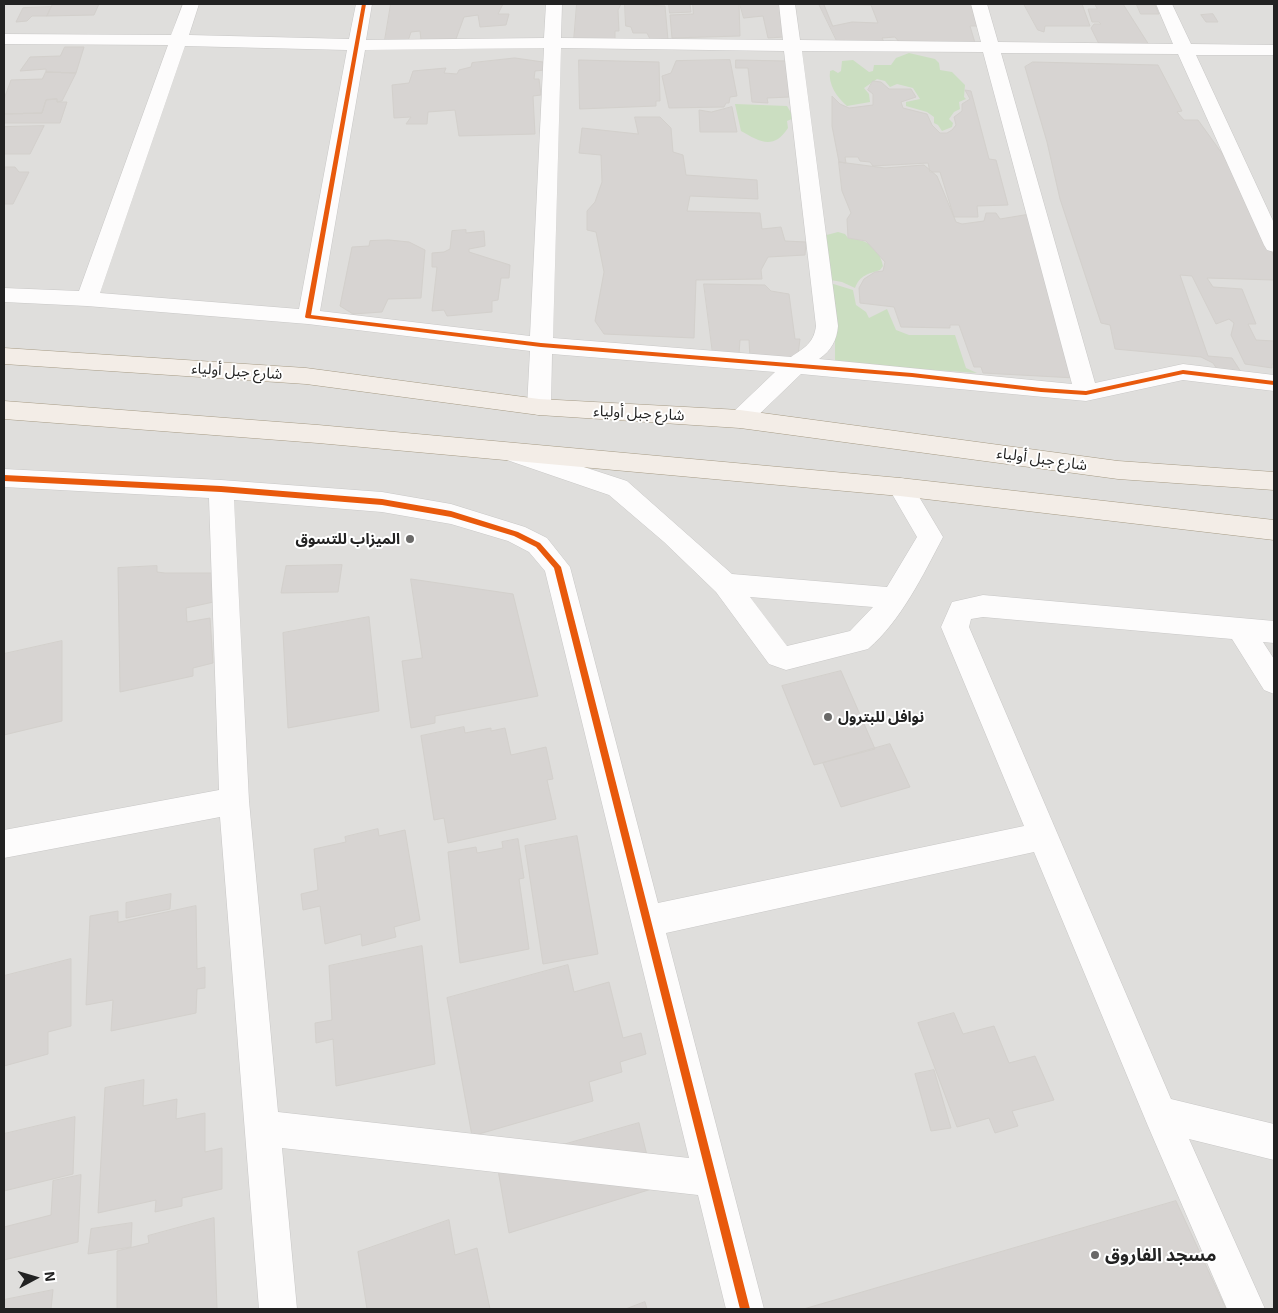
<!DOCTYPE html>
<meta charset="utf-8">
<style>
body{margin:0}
#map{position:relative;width:1278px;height:1313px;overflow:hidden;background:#f0eeeb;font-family:"Exo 2",sans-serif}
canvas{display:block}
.frame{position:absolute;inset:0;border:5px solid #222;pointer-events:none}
.north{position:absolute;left:10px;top:1253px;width:50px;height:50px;-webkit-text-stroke:4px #fff;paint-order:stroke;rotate:84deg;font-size:14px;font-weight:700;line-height:20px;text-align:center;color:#222}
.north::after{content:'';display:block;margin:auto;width:18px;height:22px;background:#222;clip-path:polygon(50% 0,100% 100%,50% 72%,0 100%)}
</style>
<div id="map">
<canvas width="1278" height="1313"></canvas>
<div class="frame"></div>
<div class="north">N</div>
</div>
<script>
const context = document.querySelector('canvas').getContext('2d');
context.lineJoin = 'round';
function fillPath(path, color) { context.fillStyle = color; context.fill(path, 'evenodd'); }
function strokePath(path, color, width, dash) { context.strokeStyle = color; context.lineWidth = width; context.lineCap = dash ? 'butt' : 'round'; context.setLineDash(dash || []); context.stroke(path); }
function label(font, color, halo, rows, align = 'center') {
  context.font = font + ' "Exo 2","Noto Sans Arabic",sans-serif'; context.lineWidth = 4; context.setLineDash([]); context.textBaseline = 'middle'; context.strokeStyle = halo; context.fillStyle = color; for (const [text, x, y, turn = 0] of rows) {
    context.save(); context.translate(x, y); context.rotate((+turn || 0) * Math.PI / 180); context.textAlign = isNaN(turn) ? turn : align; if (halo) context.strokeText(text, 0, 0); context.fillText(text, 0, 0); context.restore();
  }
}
fillPath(new Path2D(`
 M4,4H1274V1309H4Z`), '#dfdedc');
fillPath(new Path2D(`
 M909,53L935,59L939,63L940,70L952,72L965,85L964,97L966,99L959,102L960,109L954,112L949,119L953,123L952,127L942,131L938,125L934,123V117L927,112L906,106V102L920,99L913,88L897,84L890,87L885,81L877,79L864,88L869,94L870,102L847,106C837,97 828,85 830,71L833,70L838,73L841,71L842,61L853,60L869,72L873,71L874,65H891L896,58Z
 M735,104L787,106L794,118L787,121L788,128C773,151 759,141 741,131Z
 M838,232L845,234L848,238C868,240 879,247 883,266L880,270C868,274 860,275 855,288L842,282L825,279L819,237Z
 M827,282L853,290L856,305L866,312L869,318L887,309L896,330L909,335H955L966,368L977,373L835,363V337Z`), '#cbdec1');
const building = new Path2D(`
 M53,4H99L94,15L47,16Z
 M391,4H503L498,14H509L506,25L480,27L478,15L464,17L456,39L421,40L420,31L411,32L408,41L385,40Z
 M577,4H621L618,10L619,31H615V42L574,41Z
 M625,4L665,6L668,40L651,41L647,33H633L631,27L626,26Z
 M669,4H690L691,12L670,13Z
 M693,4H739L740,36L672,38L670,15L693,14Z
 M740,4H779L784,37L768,38L763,16L744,18Z
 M819,4H971L977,26H970L975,43H900L895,37L882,38L884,42L838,43Z
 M824,4L871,5L878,23L852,22L833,26Z
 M1024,4H1082L1090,26H1045L1044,32L1038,30Z
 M1095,4H1123L1149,45L1099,44L1091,28L1094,24H1101L1099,22H1092L1088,9H1097Z
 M1137,5H1155L1159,14H1141Z
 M51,7L47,16H32L27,21L16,22L23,8Z
 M1213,14L1218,22H1206L1201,15Z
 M65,47H84L76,73L46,72V69L20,71L30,57L60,56Z
 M515,58L543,62L545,70L535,71L534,79H539L541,95L533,96L535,134L459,136L455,110L428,112L427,124H406L411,117L394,118L392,85L409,83L413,71L446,68L444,73L457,74L459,70L471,67L472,63Z
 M579,60L659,62L660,101H656V106L580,109Z
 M730,60L737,96L730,97L729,103H726L724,107L669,108L662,76L671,73L676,61Z
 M736,60L786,61L790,97L767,98L768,103L752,102L748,68H736Z
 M1033,62L1158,65L1182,111L1177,112L1184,120H1198L1226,159L1249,197L1274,257V280L1207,278L1213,287L1242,289L1256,324H1248L1256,340L1274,341V364H1272V368L1245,364L1231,335L1234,323L1229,319L1216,324L1192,276L1180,275L1208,356L1232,358L1241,372H1219L1213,363L1201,357L1115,349L1110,325L1101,323L1060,199L1047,142L1025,67Z
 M46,72L76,73L62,101L57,102V99L46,100L42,113L4,114V99L11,80L42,79Z
 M873,81L881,82L889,89H911L916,97L901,102L903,108L927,114L932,125L940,133H947L952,130L956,125L954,117L962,111V104L970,99L965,90L971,91L989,159L996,160L1008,205L977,206L978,217H954L940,172H930L928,163L873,166L870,162L860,161L858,157H845L846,163L839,162L832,126V96L840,104L849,108L873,105V94L868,90Z
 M57,99V102H67L60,123H4V114L42,113L46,100Z
 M732,107L737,132H700L699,110L711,112Z
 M635,117H660L671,128L673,152L683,155L686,175L757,180L758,199L690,196L687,211L760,213L762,229L781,227L785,241L806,242L805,255L768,257L761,270L762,279L696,280L694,338L604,334L595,321L604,272L596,232L587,230V211L595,202L602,182L601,155L579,153L582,128L638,134Z
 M44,126L30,154H4V127Z
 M839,162L885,168L924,165L937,176L956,222L962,224L984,221L986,213H996L1000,219L1030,214L1075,378L983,373L981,367H974L959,325H950V328L901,327L894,307L860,303L859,288L864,279L875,272L883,271L885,262L866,241L848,238L847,219L851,213L842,191Z
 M4,167H15L19,172H29L13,204H4Z
 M466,230V233L484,231L485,246L469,249V252L510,265L509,278H501L498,300L492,301V312L447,316L444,310L432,311L437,267H432V253L444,252L450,249L452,231Z
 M389,240L409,242L425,250L421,298L388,299L382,312L353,314L340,306L352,247L369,246L370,241Z
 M704,284L765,285L771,291L789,294L795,339H800L798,355L790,360L750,358L749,340H740L739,354H713Z
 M342,565L338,592L281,593L286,566Z
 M157,566V572L165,573H217L218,601L186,608L187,622L210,618L213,663L193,668V676L120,692L118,568Z
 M411,579L513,594L538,696L435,716V723L411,728L402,661L422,658Z
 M369,617L379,711L288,728L283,633Z
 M62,641V721L4,735V654Z
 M841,671L875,749L814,765L782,686Z
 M464,727L465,733L491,728V731L505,728L511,755L546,747L553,779L547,780L556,819L448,843L444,818L434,820L421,736Z
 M890,744L910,787L841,807L823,763Z
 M378,829L379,836L405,830L420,920L394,927L396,937L362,946L361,934L325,944L320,906L303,910L301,894L318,890L314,849L346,842L345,837Z
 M577,836L598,954L543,964L525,846Z
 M518,839L524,878L519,879L529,949L460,963L448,852L476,847L477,853L503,848L502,842Z
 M171,894L170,909L126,918V903Z
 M196,906L197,969L205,967V988L197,989L196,1013L111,1031L113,1000L86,1005L90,916L118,911V922Z
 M422,946L435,1064L336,1086L333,1039L316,1043L315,1023L332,1020L329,966Z
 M71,959V1026L48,1032V1054L4,1066V976Z
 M568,965L574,992L609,982L623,1038L641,1033L646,1054L620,1062L622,1072L589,1082L593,1101L472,1136L447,998Z
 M954,1013L963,1034L994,1026L1009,1063L1035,1056L1054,1100L1012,1111L1018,1126L995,1133L989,1118L957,1127L918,1023Z
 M934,1070L951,1128L931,1131L915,1074Z
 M144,1080L143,1106L177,1099L176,1119L205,1113V1152L222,1148V1189L182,1198V1206L155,1212L156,1200L98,1213L105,1088Z
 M75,1117L73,1174L4,1191V1134Z
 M639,1123L655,1188L509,1233L497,1164Z
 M81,1175L78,1242L4,1260V1227L51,1215L53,1181Z
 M1176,1201L1226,1309H804Z
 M214,1218L217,1309H117V1251L149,1243L148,1236Z
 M449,1220L455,1255L477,1248L490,1309H367L358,1252Z
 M132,1223L131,1247L88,1254L91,1229Z
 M53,1290L51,1309H4V1300Z
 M645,1302L647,1309H626Z`);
fillPath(building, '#d7d4d2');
strokePath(building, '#d3d0cc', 1);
const minor = new Path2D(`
 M183,4H199L189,35L349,39L356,4H372L366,40L544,38L546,4H562L561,38L783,40L779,4H795L800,40L981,42L971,4H987L998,42L1173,44L1156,4H1172L1191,44L1274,45V55H1196L1274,223V252L1267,250L1264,245L1178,54L1001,53L1095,383L1183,364L1274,375V391L1183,380L1086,401L801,374L748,425L740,428L732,425L728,419L732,413L775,372L552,354L551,407L547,413L539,415L531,413L527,407L530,351L308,324L87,306L4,302V288L79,291L168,45L4,44V34L171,35ZM185,46L347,50L299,309L100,293ZM544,48L530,336L320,311L365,50ZM561,48L784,51L816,326C814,343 804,348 791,357L553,338ZM802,51L983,52L1072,384L819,359C831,351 837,340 838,326Z
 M513,444L627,481L732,574L887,587L917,537L888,487L891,480L900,478L909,480L943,537C923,575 901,621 868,649L786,670L769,664L716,592L664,542L609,495L504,459L501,453L504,447ZM750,597L873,607L850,631L787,646Z
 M4,469L221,480L382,492L451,504L525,527L547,538L570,567L658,903L1024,826L941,627L952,602L983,595L1274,621V643L1263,642L1274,659V694L1264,690L1232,639L983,617L971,619L969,627L1171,1099L1274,1124V1160L1189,1139L1265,1309H1227L1148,1126L1034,852L666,933L764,1309H726L698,1195L282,1148L297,1309H259L220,817L4,858V830L219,790L209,498L4,487ZM234,500L382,512L451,524L508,541L529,552L545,571L689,1158L278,1112L249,801Z`);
const major = new Path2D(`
 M4,348L306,368L539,399L740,410L1118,461L1274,472V490L1118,479L740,428L539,415L306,384L4,364Z
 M4,401L318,425L900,478L1274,520V540L900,496L318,443L4,419Z`);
strokePath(minor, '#c9c8c7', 1);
strokePath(major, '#a79c86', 1);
fillPath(minor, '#fdfcfc');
fillPath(major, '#f3ede7');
fillPath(new Path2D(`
 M362,4H366L311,315L541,343L912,373L1041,388L1086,391L1183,370L1274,381V385L1183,374L1086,395L1041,392L912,377L541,347L306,318L305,317Z
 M4,475L221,486L382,499L451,511L518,532L540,543L561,567L750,1309H740L554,568L536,547L514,536L451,517L382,505L221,492L4,481Z`), '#e8590c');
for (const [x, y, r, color] of [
 [410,539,5,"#6a6968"],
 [828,717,5,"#6a6968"],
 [1095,1255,5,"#6a6968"]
]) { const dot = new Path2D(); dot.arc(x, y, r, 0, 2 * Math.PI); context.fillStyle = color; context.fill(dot); strokePath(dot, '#fff', 2); }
label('15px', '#222', '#fff', [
 ["شارع جبل أولياء",237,371,4],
 ["شارع جبل أولياء",639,413,3],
 ["شارع جبل أولياء",1042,459,8]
]);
label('bold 15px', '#222', '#fff', [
 ["الميزاب للتسوق",400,539],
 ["نوافل للبترول",838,717,"left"]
], 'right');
label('bold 18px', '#222', '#fff', [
 ["مسجد الفاروق",1105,1255]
], 'left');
</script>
